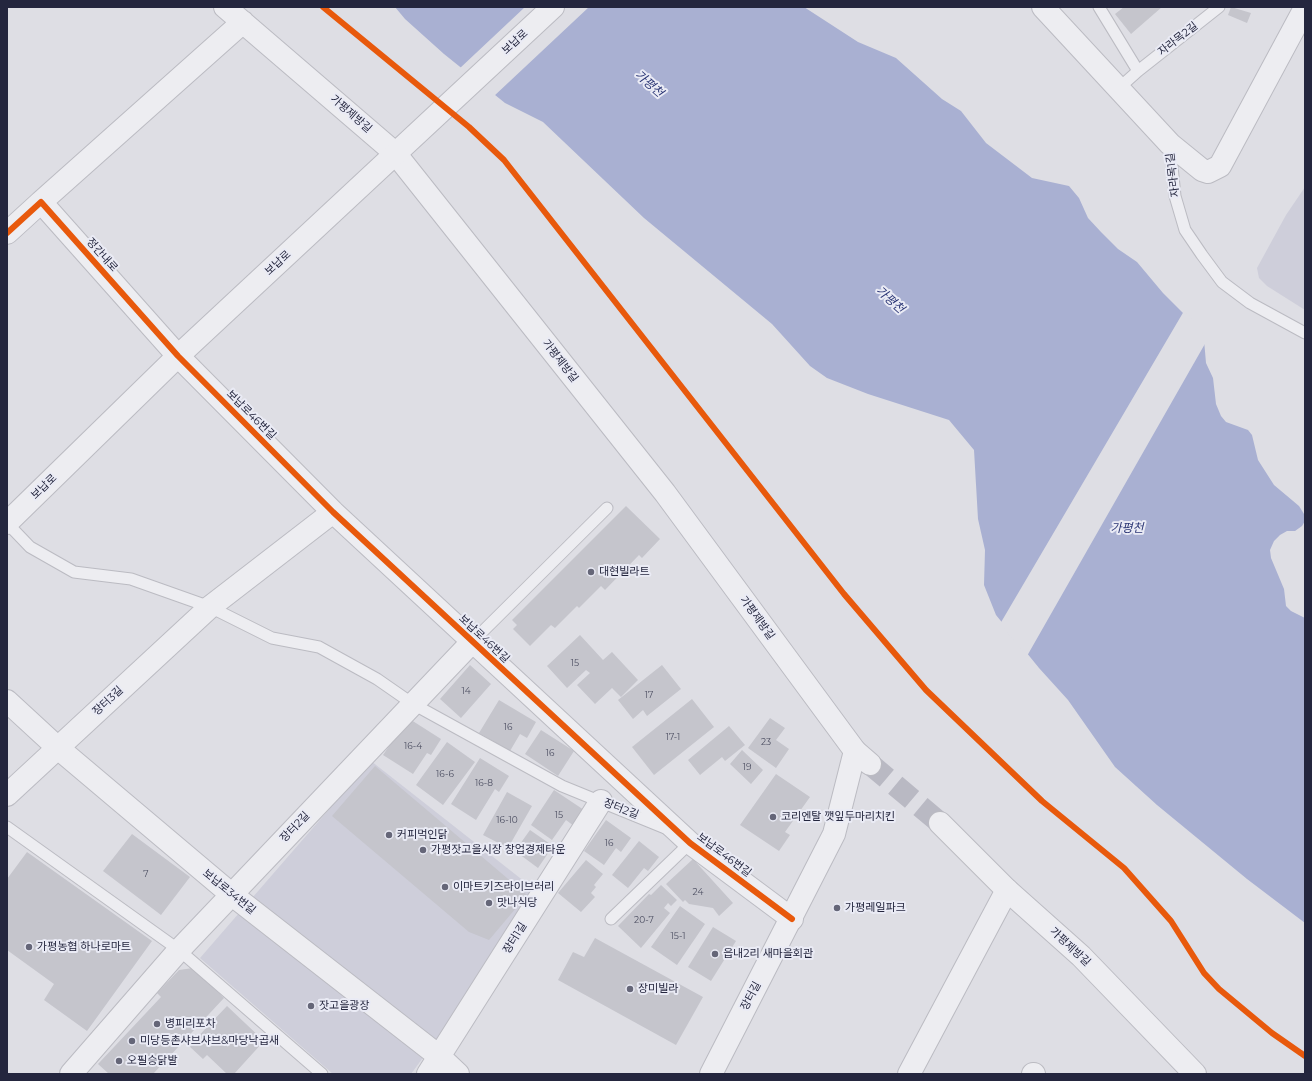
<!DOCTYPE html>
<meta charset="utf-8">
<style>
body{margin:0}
#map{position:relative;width:1312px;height:1081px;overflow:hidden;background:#dedee4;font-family:Montserrat,sans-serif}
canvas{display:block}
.frame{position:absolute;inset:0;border:8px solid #24263e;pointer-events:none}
</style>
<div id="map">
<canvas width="1312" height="1081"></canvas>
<div class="frame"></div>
</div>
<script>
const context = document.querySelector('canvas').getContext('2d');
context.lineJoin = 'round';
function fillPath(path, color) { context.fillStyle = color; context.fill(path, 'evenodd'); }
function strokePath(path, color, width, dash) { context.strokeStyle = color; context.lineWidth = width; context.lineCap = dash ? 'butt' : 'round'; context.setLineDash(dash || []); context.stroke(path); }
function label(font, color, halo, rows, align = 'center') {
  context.font = font + ' Montserrat,"Noto Sans KR",sans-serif'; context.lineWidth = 4; context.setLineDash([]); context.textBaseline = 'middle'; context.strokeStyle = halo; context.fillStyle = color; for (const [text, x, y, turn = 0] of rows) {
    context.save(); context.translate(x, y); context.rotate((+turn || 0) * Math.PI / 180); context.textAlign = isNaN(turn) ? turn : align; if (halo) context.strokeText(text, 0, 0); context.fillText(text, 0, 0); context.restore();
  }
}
fillPath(new Path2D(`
 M1305,187V310L1267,286L1259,278L1257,268L1286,215Z
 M371,761L534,889L441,1033L411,1074H333L200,958Z`), '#ceceda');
fillPath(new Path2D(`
 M395,7H804L858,42L896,58L942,99L961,111L986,143L1032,178L1069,186L1079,198L1088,218L1101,232L1118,249L1137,262L1163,293L1188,318L1204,340L1206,363L1213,378L1216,404L1221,416L1226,422L1248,430L1252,435L1258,460L1274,485L1299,506L1304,514L1305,521L1302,526L1295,531H1287L1280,535L1274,541L1270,550L1271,558L1284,589L1286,606L1291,611L1305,618V923L1247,879L1157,805L1115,767L1068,700L1039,668L996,615L984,585L985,550L978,519L974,450L949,420L868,394L827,378L810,366L772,324L644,218L543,122L505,103L444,54L405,19Z`), '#a9b0d2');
fillPath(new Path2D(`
 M525,7H589L493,97L459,69Z
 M1184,311L1198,324L1206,342L1027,656L1000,624Z`), '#dedee4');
fillPath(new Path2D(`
 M1124,7H1162L1131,34L1115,14Z
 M1231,7L1251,13L1247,23L1228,15Z
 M626,506L660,539L642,558L639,555L605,590L601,586L579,608L577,606L555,628L551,625L530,646L513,629L517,625L512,620Z
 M580,635L603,660L612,652L638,680L621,697L612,688L595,704L577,685L590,673L586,670L567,688L547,666Z
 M470,665L491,684L461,718L440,699Z
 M662,665L681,689L647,716L643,710L633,719L618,700Z
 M692,699L714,727L654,775L632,747Z
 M499,700L536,722L527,738L520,734L510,751L479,733Z
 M408,718L441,739L431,755L427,753L413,774L383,755Z
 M770,718L785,728L776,740L789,749L776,768L748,748Z
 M729,726L745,745L725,761L722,757L700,775L688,760Z
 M541,730L574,751L558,776L525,754Z
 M447,742L475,762L443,805L416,785Z
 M742,750L763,770L751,784L730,764Z
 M480,758L509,776L499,792L495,789L476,820L451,804Z
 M375,766L527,895L489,940L469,932L332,816Z
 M776,774L810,797L785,832L790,835L779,851L740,825Z
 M554,790L584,810L574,826L566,820L552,840L531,825Z
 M507,792L532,806L508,848L483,835Z
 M606,820L631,838L621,852L616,848L604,865L584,851Z
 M530,830L553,846L538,868L515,851Z
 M132,834L190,877L161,915L103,871Z
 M639,841L659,857L648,871L644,868L628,888L612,875Z
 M27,852L152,941L87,1031L44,1000L54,984L7,950V879Z
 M693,859L733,903L719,916L713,908L689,904L685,900L683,902L666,884Z
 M586,860L603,874L594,885L596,887L591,893L595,897L581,912L558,893Z
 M661,885L677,900L671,906L668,903L664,908L670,913L641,948L618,926L649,894L651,895Z
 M680,906L705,924L677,965L651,947Z
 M713,927L736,941L711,981L688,967Z
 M595,938L703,997L676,1045L558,980L573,952L584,957Z
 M193,968L224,998L153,1074H109L98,1064L161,997L157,993L179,970Z
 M227,1006L264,1041L234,1074H227L207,1055L203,1059L189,1046Z`), '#c5c5cc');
strokePath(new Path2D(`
 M870,764L940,823`), '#b9b9c3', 22, [22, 11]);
const service = new Path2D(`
 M1099,7L1138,71
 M1119,88L1138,71L1219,7
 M1170,146L1175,196L1185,230L1202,255L1222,282L1250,303L1305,333
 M7,523L30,547L74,572L131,579L210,607L272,638L319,647L377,679L413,704L562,786L665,828
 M472,642L607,508
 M7,827L179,950L322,1074
 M611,919L690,843`);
const minor = new Path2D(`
 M225,7L395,153L665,493L855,751
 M1043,7L1170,144L1202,170L1208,172L1220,166L1305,8
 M41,202L243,22
 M7,233L41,202L178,356L333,512L690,843L792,919
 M7,701L58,748L231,894L440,1057L458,1074
 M7,795L210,607L333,512
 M71,1074L179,950L472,642
 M428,1074L601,801
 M909,1074L1007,890
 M1033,1074H1034`);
const tertiary = new Path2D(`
 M7,523L178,356L553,7
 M940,823L1007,890L1081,956L1195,1074
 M711,1074L834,834L855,751L870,764`);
strokePath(service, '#bbbbc2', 13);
strokePath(minor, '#bbbbc2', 24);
strokePath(tertiary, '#bbbbc2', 24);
strokePath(service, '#ededf1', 11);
strokePath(minor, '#ededf1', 22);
strokePath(tertiary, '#ededf1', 22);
strokePath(new Path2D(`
 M323,7L469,127L504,160L844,594L926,690L1042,801L1124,868L1171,921L1204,973L1219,989L1272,1033L1305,1056
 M7,233L41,202L178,356L333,512L690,843L792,919`), '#e8590c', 6);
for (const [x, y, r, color] of [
 [591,572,4,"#656678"],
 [773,817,4,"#656678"],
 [389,835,4,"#656678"],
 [423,850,4,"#656678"],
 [445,887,4,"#656678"],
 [489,903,4,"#656678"],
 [837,908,4,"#656678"],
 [29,947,4,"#656678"],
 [715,954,4,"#656678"],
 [630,989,4,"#656678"],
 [311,1006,4,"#656678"],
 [157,1024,4,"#656678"],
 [132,1041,4,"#656678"],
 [119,1061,4,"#656678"]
]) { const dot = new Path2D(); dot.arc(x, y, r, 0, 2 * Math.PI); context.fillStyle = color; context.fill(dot); strokePath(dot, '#eaebf5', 1.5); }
label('9px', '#4e5063', null, [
 ["15",575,663],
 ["14",466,691],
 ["17",649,695],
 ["16",508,727],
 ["17-1",673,737],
 ["23",766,742],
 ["16-4",413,746],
 ["16",550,753],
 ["19",747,767],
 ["16-6",445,774],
 ["16-8",484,783],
 ["15",559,815],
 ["16-10",507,820],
 ["16",609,843],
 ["7",146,874],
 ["24",698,892],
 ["20-7",644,920],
 ["15-1",678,936]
]);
label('11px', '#24263e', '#eaebf5', [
 ["자라목2길",1178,39,-38],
 ["보납로",515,42,-43],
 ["가평제방길",351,114,41],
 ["자라목1길",1173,175,-97],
 ["정간내로",102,255,48],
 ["보납로",278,263,-43],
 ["가평제방길",560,361,52],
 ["보납로46번길",251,415,45],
 ["보납로",44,487,-44],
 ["가평제방길",757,618,54],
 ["보납로46번길",484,639,43],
 ["장터3길",108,701,-43],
 ["장터2길",621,809,22],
 ["장터2길",295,827,-46],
 ["보납로46번길",724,855,37],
 ["보납로34번길",229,892,39],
 ["장터1길",515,938,-58],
 ["가평제방길",1070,947,43],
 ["장터길",751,996,-62]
]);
label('11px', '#24263e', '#eaebf5', [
 ["대현빌라트",599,572],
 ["코리엔탈 깻잎두마리치킨",781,817],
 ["커피먹인닭",397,835],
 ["가평잣고을시장 창업경제타운",431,850],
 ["이마트키즈라이브러리",453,887],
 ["맛나식당",497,903],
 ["가평레일파크",845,908],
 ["가평농협 하나로마트",37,947],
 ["읍내2리 새마을회관",723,954],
 ["장미빌라",638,989],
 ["잣고을광장",319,1006],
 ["병피리포차",165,1024],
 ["미당등촌샤브샤브&마당낙곱새",140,1041],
 ["오필승닭발",127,1061]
], 'left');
label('italic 12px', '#2b3675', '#eaebf5', [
 ["가평천",649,84,41],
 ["가평천",890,300,42],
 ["가평천",1127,528]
]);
</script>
